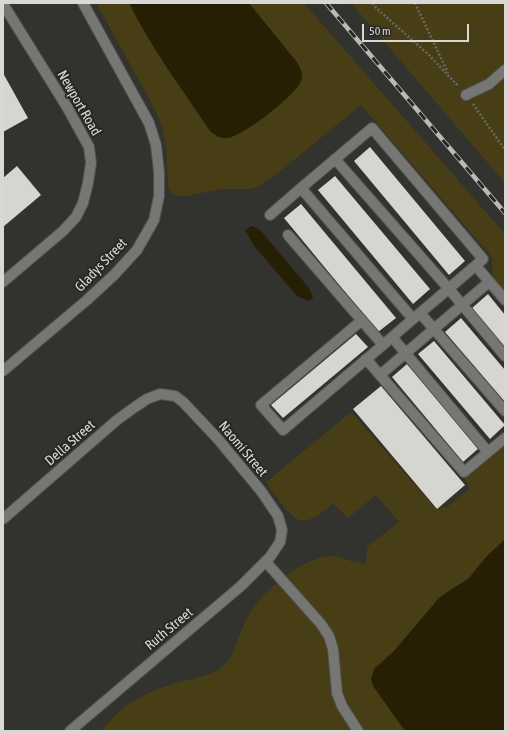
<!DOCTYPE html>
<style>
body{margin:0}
#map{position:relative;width:508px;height:734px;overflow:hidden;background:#32322e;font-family:"Asap Condensed",sans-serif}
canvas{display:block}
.frame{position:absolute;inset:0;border:4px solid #d9d8d6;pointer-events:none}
.scale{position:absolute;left:362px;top:24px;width:107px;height:18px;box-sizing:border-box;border:2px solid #d9d8d6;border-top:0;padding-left:5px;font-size:12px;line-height:14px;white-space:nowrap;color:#d9d8d6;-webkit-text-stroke:3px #282824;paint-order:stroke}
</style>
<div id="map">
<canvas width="508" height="734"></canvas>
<div class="frame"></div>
<div class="scale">50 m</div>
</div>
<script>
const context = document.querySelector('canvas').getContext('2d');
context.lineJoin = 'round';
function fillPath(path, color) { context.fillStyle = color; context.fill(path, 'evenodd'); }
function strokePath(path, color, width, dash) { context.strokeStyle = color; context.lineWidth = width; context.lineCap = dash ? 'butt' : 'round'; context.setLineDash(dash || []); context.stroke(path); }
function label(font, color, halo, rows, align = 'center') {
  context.font = font + ' "Asap Condensed",sans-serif'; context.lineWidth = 4; context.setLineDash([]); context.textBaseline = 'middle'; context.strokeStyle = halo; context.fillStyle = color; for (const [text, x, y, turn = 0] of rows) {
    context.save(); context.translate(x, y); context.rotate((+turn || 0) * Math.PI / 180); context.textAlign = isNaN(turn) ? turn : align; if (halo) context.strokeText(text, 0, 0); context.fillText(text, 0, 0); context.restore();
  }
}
fillPath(new Path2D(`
 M96,3H304L505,234V293L493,279L492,257L361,105L273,177L257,187L248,189H222L186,196H177L173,194L169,190L168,185L166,144L161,123L151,102Z
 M351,3H505V183Z
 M351,412L437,510L443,506L446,508L470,488L464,478L505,444V731H102C122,702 152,689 185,681C198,677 214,675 224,665C233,657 234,649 238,639C240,633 243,628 245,622C258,594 301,556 334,556C340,556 346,560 351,561C356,562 361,563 366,564L367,547L399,522L376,495L348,518L333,503C325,510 312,523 300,520C289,517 273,492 266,482Z`), '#483e15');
fillPath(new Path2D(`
 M129,3H249L296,61C300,67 304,74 301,81C297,94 241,138 227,138C220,139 215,135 210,131C182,89 151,48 129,3Z
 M252,226L260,230L309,288L313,298L309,301L297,296L255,247L245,230Z
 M505,539V731H405L373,686L371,679L374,669L394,651L439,598L447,592L468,579L486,557Z`), '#261f03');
fillPath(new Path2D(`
 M3,73L28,118L3,132Z
 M370,147L465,261L449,275L354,161Z
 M17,166L41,195L3,227V178Z
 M335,176L430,289L413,304L318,190Z
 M301,204L396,318L378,332L284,218Z
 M488,294L505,315V348L471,309Z
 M461,318L505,370V402L445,332Z
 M356,334L368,347L283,418L271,405Z
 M434,341L505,425L490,439L418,354Z
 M407,364L479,448L463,462L392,377Z
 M381,386L465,485L437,509L353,409Z`), '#d6d5d0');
const minor = new Path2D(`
 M3,4L67,107L89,147L91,163L88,183L83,203L76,217L63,231L3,282
 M466,95L489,84L505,70
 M335,159L449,289L505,356
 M270,215L301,188
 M288,235L383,345L283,430L261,405L361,321
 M476,266L505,300
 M420,313L505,411
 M392,337L488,452
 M383,345C416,316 450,288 483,259L372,128L301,188L413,319
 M366,359L464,472L505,438
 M3,371L87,300L114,275L137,250L154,220L159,196V172L156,145L149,123L83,3
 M380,375L489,282
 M3,519L117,420L135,407L147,399L160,394L175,396L183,402L217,438L261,491L278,516L282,530L280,542L270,557L241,586L70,731
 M266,562L321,624L329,636L333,649L337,693L342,706L358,731`);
strokePath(minor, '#50504c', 12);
strokePath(new Path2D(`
 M373,3L376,8L429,55L458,86
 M415,3L448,73
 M473,104L505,150`), '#696966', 2.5, [2, 2]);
strokePath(minor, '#767674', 10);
const rail = new Path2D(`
 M326,3L505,213`);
strokePath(rail, '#babab7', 4.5);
strokePath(rail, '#282824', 3, [9]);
label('14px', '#d9d8d6', '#282824', [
 ["Newport Road",79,103,60],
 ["Gladys Street",101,265,-46],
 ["Della Street",70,443,-41],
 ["Naomi Street",243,449,50],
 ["Ruth Street",169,629,-40]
]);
</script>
